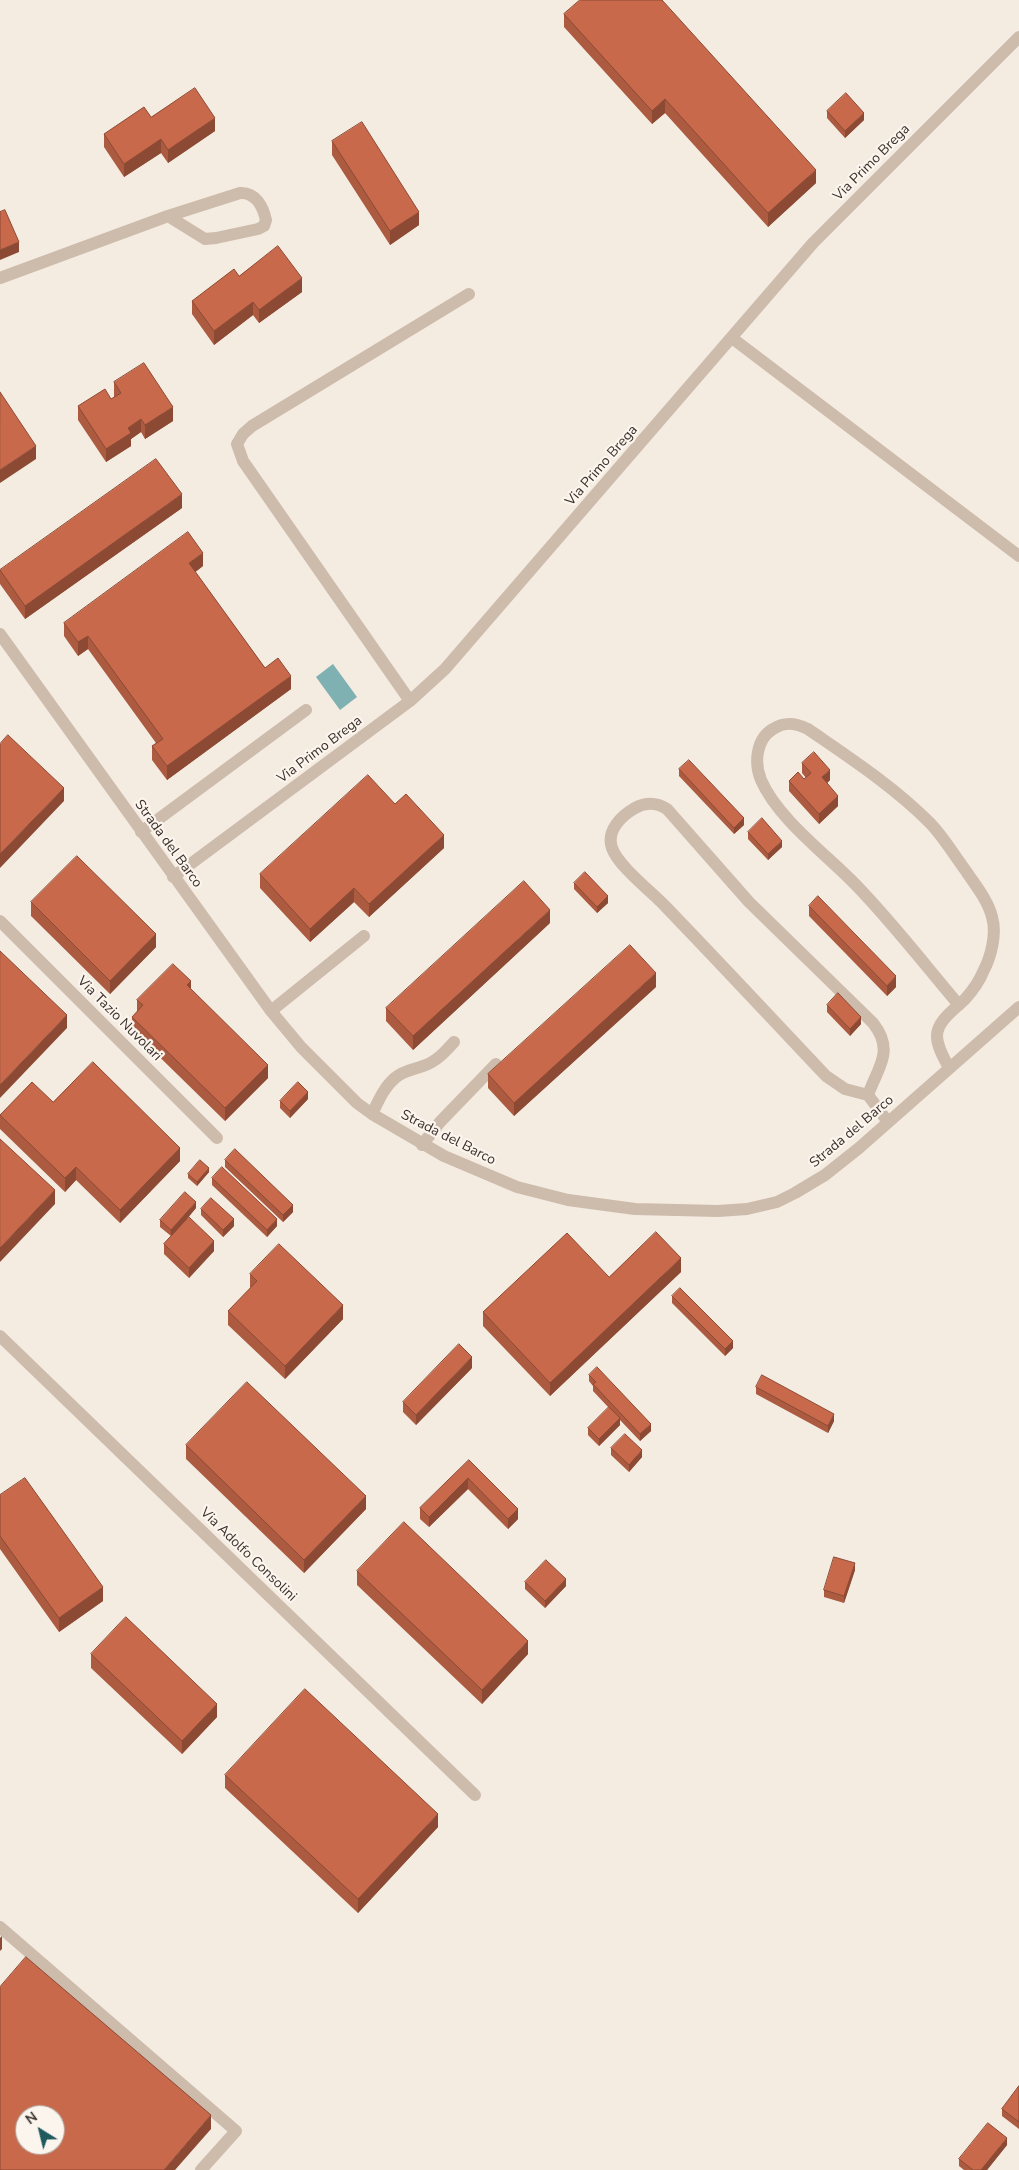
<!DOCTYPE html>
<style>
body{margin:0}
#map{position:relative;width:1019px;height:2170px;overflow:hidden;background:#f4ebe1;font-family:"Nunito Sans",sans-serif}
canvas{display:block}
.north{position:absolute;left:15px;top:2105px;width:50px;height:50px;box-sizing:border-box;background:#fbf5ee;border:1px solid #aea6a0;border-radius:50%;rotate:324deg;font-size:14px;font-weight:700;line-height:20px;text-align:center;color:#3b302b}
.north::after{content:'';display:block;margin:auto;width:18px;height:22px;background:#1f5a5e;clip-path:polygon(50% 0,100% 100%,50% 72%,0 100%)}
</style>
<div id="map">
<canvas width="1019" height="2170"></canvas>
<div class="north">N</div>
</div>
<script>
const context = document.querySelector('canvas').getContext('2d');
context.lineJoin = 'round';
function fillPath(path, color) { context.fillStyle = color; context.fill(path, 'evenodd'); }
function strokePath(path, color, width, dash) { context.strokeStyle = color; context.lineWidth = width; context.lineCap = dash ? 'butt' : 'round'; context.setLineDash(dash || []); context.stroke(path); }
function label(font, color, halo, rows, align = 'center') {
  context.font = font + ' "Nunito Sans",sans-serif'; context.lineWidth = 4.5; context.setLineDash([]); context.textBaseline = 'middle'; context.strokeStyle = halo; context.fillStyle = color; for (const [text, x, y, turn = 0] of rows) {
    context.save(); context.translate(x, y); context.rotate((+turn || 0) * Math.PI / 180); context.textAlign = isNaN(turn) ? turn : align; if (halo) context.strokeText(text, 0, 0); context.fillText(text, 0, 0); context.restore();
  }
}
fillPath(new Path2D(`
 M333,664L357,697L340,710L316,677Z`), '#7fb0b2');
strokePath(new Path2D(`
 M0,278L168,216L240,193C256,192 263,207 266,220L264,226L258,229L216,238L205,239L168,216
 M732,338L1019,556
 M0,634L271,1011L301,1047L357,1103L372,1114L444,1156L517,1187L568,1200L635,1209L718,1211L747,1209L777,1202L795,1193L825,1175L859,1148L1019,1007
 M410,701L243,461L237,444L243,434L252,426L469,294
 M141,832L306,710
 M173,877L410,701L445,669L813,243L1019,37
 M0,921L217,1138
 M271,1011L364,936
 M949,1068C944,1058 937,1047 937,1036C937,1020 957,1008 966,998C973,990 979,982 983,972C991,957 997,934 992,917C988,900 975,885 966,871C954,855 943,836 929,822C893,786 850,758 808,729C796,723 785,721 773,729C756,739 754,763 761,780C778,819 826,854 855,884C892,922 925,965 959,1005
 M868,1095L845,1089L826,1076C773,1020 720,963 666,907C652,892 618,866 612,848C606,831 621,816 635,808C646,802 656,802 667,809L749,902L873,1023C895,1051 878,1067 868,1095L888,1122
 M372,1114C378,1102 384,1087 395,1078C404,1070 413,1070 423,1066C436,1062 445,1052 454,1042
 M422,1145L440,1122L496,1064
 M0,1336L475,1795
 M0,1927L236,2131L201,2170`), '#cdbbac', 12);
fillPath(new Path2D(`
 M564,14L816,183L768,227L665,113L652,124L564,27Z
 M827,111L864,120L845,138L827,118Z
 M151,117L215,131L168,163L161,153L124,177L104,147V134Z
 M332,141L419,225L390,245L332,155Z
 M239,276L302,292L259,323L253,315L214,345L192,314V301Z
 M114,382L173,421L145,439L141,432L131,439V446L106,462L78,420V406L111,399L114,397Z
 M182,508L25,619L0,584V570Z
 M203,566L195,572L265,668L291,689L167,780L152,760V746L156,743L88,649L78,656L64,636V623Z
 M802,763L830,780L827,783L838,806L819,824L789,791V781L804,779L806,778L802,773Z
 M679,769L744,825L734,834L679,776Z
 M395,804L444,848L369,917L354,902L310,942L260,888V874Z
 M748,832L782,847L768,860L748,839Z
 M574,883L608,903L597,913L574,889Z
 M31,902L156,947L110,994L31,916Z
 M809,906L896,987L887,996L809,916Z
 M550,923L413,1050L386,1021V1008Z
 M656,987L514,1116L488,1088V1074Z
 M191,989L268,1078L225,1121L132,1030V1017L137,1012V1000Z
 M827,1005L861,1024L850,1036L827,1012Z
 M308,1099L290,1118L280,1108V1101Z
 M53,1102L180,1161L120,1223L76,1180L65,1192L0,1129V1115Z
 M225,1160L293,1212L283,1222L225,1167Z
 M209,1172L197,1186L188,1178V1174Z
 M212,1178L277,1226L267,1237L212,1185Z
 M196,1208L187,1219L214,1251L189,1278L164,1254V1244L171,1236L160,1227V1220Z
 M201,1209L234,1226L223,1237L201,1215Z
 M681,1272L550,1396L483,1326V1312Z
 M250,1274L343,1319L285,1379L228,1325V1311L251,1288L250,1287Z
 M672,1296L733,1348L725,1356L672,1303Z
 M472,1368L416,1425L403,1412V1402Z
 M589,1375L651,1431L640,1441L620,1420V1425L599,1446L588,1435V1428L609,1408L593,1391V1386L589,1381Z
 M756,1387L834,1421L828,1433L756,1394Z
 M186,1445L366,1509L304,1573L186,1459Z
 M611,1448L642,1457L629,1472L611,1455Z
 M469,1460L518,1519L508,1529L468,1489L429,1527L420,1519V1508Z
 M0,1495L103,1601L59,1632L0,1549Z
 M855,1570L844,1603L824,1597V1590Z
 M357,1571L528,1654L482,1704L357,1585Z
 M525,1582L566,1586L545,1608L525,1589Z
 M91,1654L217,1717L182,1754L91,1668Z
 M225,1775L438,1827L358,1913L225,1788Z
 M1019,2086V2129L1002,2116V2109Z
 M1007,2145L987,2170H964L959,2166V2159Z`), '#ac5a40');
fillPath(new Path2D(`
 M665,99V113L652,124V111Z
 M864,113V120L845,138V131Z
 M215,118V131L168,163V150Z
 M161,139V153L124,177V164Z
 M816,170V183L768,227V213Z
 M419,212V225L390,245V231Z
 M19,242V252L0,260V250Z
 M302,278V292L259,323V310Z
 M253,302V315L214,345V331Z
 M173,407V421L145,439V425Z
 M141,419V432L131,439V446L106,462V449L128,428Z
 M36,446V459L0,483V470Z
 M182,494V508L25,619V606Z
 M203,553V566L189,577V563Z
 M88,636V649L78,656V642Z
 M291,676V689L167,780V766Z
 M830,770V780L822,788V777Z
 M64,788V801L0,868V854Z
 M838,796V806L819,824V814Z
 M744,818V825L734,834V828Z
 M444,835V848L369,917V904Z
 M782,841V847L768,860V854Z
 M354,888V902L310,942V929Z
 M608,896V903L597,913V907Z
 M550,910V923L413,1050V1036Z
 M156,934V947L110,994V981Z
 M656,973V987L514,1116V1103Z
 M896,976V987L887,996V986Z
 M191,981V995L187,985Z
 M67,1015V1028L0,1098V1085Z
 M861,1017V1024L850,1036V1029Z
 M268,1065V1078L225,1121V1108Z
 M308,1092V1099L290,1118V1111Z
 M180,1148V1161L120,1223V1210Z
 M76,1167V1180L65,1192V1178Z
 M209,1168V1172L197,1186V1182Z
 M55,1190V1204L0,1262V1248Z
 M196,1202V1208L171,1237V1230Z
 M293,1205V1212L283,1222V1215Z
 M234,1219V1226L223,1237V1230Z
 M277,1219V1226L267,1237V1230Z
 M214,1241V1251L189,1278V1268Z
 M681,1258V1272L550,1396V1383Z
 M343,1305V1319L285,1379V1366Z
 M733,1341V1348L725,1356V1349Z
 M472,1357V1368L416,1425V1415Z
 M834,1414V1421L828,1433V1426Z
 M620,1418V1425L599,1446V1439Z
 M651,1424V1431L640,1441V1434Z
 M642,1450V1457L629,1472V1465Z
 M468,1478V1489L429,1527V1517Z
 M366,1496V1509L304,1573V1560Z
 M518,1509V1519L508,1529V1519Z
 M855,1563V1570L844,1603V1596Z
 M566,1579V1586L545,1608V1601Z
 M103,1587V1601L59,1632V1618Z
 M528,1641V1654L482,1704V1690Z
 M217,1704V1717L182,1754V1741Z
 M438,1814V1827L358,1913V1899Z
 M2,1936V1949L0,1951V1938Z
 M211,2115V2129L175,2170H164Z
 M1007,2138V2145L987,2170H981Z`), '#8c4a34');
const building = new Path2D(`
 M580,0H662L816,170L768,213L665,99L652,111L564,14Z
 M195,88L215,118L168,150L161,139L124,164L104,134L144,107L151,117Z
 M846,93L864,113L845,131L827,111Z
 M362,122L419,212L390,231L332,141Z
 M5,210L19,242L0,250V212Z
 M278,246L302,278L259,310L253,302L214,331L192,301L234,269L239,276Z
 M144,363L173,407L145,425L141,419L128,428L131,433L106,449L78,406L105,389L111,399L121,393L114,382Z
 M0,392L36,446L0,470Z
 M156,459L182,494L25,606L0,570Z
 M188,532L203,553L189,563L265,668L278,658L291,676L167,766L152,746L163,739L88,636L78,642L64,623Z
 M8,735L64,788L0,854V744Z
 M814,752L830,770L822,777L838,796L819,814L789,781L798,772L804,779L811,773L802,763Z
 M689,760L744,818L734,828L679,769Z
 M368,775L395,804L406,794L444,835L369,904L354,888L310,929L260,874Z
 M762,818L782,841L768,854L748,832Z
 M77,856L156,934L110,981L31,902Z
 M585,872L608,896L597,907L574,883Z
 M524,881L550,910L413,1036L386,1008Z
 M818,896L896,976L887,986L809,906Z
 M630,945L656,973L514,1103L488,1074Z
 M0,951L67,1015L0,1085Z
 M173,964L191,981L187,985L268,1065L225,1108L132,1017L143,1005L137,1000Z
 M838,993L861,1017L850,1029L827,1005Z
 M93,1062L180,1148L120,1210L76,1167L65,1178L0,1115L32,1082L53,1102Z
 M298,1082L308,1092L290,1111L280,1101Z
 M0,1139L55,1190L0,1248Z
 M235,1149L293,1205L283,1215L225,1160Z
 M200,1160L209,1168L197,1182L188,1174Z
 M222,1167L277,1219L267,1230L212,1178Z
 M185,1192L196,1202L171,1230L160,1220Z
 M211,1198L234,1219L223,1230L201,1209Z
 M189,1217L214,1241L189,1268L164,1244Z
 M656,1232L681,1258L550,1383L483,1312L567,1233L609,1277Z
 M279,1244L343,1305L285,1366L228,1311L257,1281L250,1274Z
 M680,1288L733,1341L725,1349L672,1296Z
 M459,1344L472,1357L416,1415L403,1402Z
 M597,1367L651,1424L640,1434L593,1384L596,1382L589,1375Z
 M762,1375L834,1414L828,1426L756,1387Z
 M247,1382L366,1496L304,1560L186,1445Z
 M609,1407L620,1418L599,1439L588,1428Z
 M625,1434L642,1450L629,1465L611,1448Z
 M469,1460L518,1509L508,1519L468,1478L429,1517L420,1508Z
 M25,1478L103,1587L59,1618L0,1536V1495Z
 M404,1522L528,1641L482,1690L357,1571Z
 M834,1557L855,1563L844,1596L824,1590Z
 M546,1560L566,1579L545,1601L525,1582Z
 M126,1617L217,1704L182,1741L91,1654Z
 M305,1689L438,1814L358,1899L225,1775Z
 M26,1957L211,2115L164,2170H0V1987ZM25,2115H55V2145H25Z
 M1019,2086V2122L1002,2109Z
 M988,2123L1007,2138L981,2170H973L959,2159Z`);
fillPath(building, '#c8694b');
strokePath(building, '#8c4a34', 1);
label('14px', '#3b302b', '#fbf5ee', [
 ["Via Primo Brega",872,163,-45],
 ["Via Primo Brega",602,466,-49],
 ["Via Primo Brega",320,750,-37],
 ["Strada del Barco",168,844,54],
 ["Via Tazio Nuvolari",119,1019,45],
 ["Strada del Barco",852,1132,-40],
 ["Strada del Barco",448,1138,27],
 ["Via Adolfo Consolini",248,1555,44]
]);
</script>
